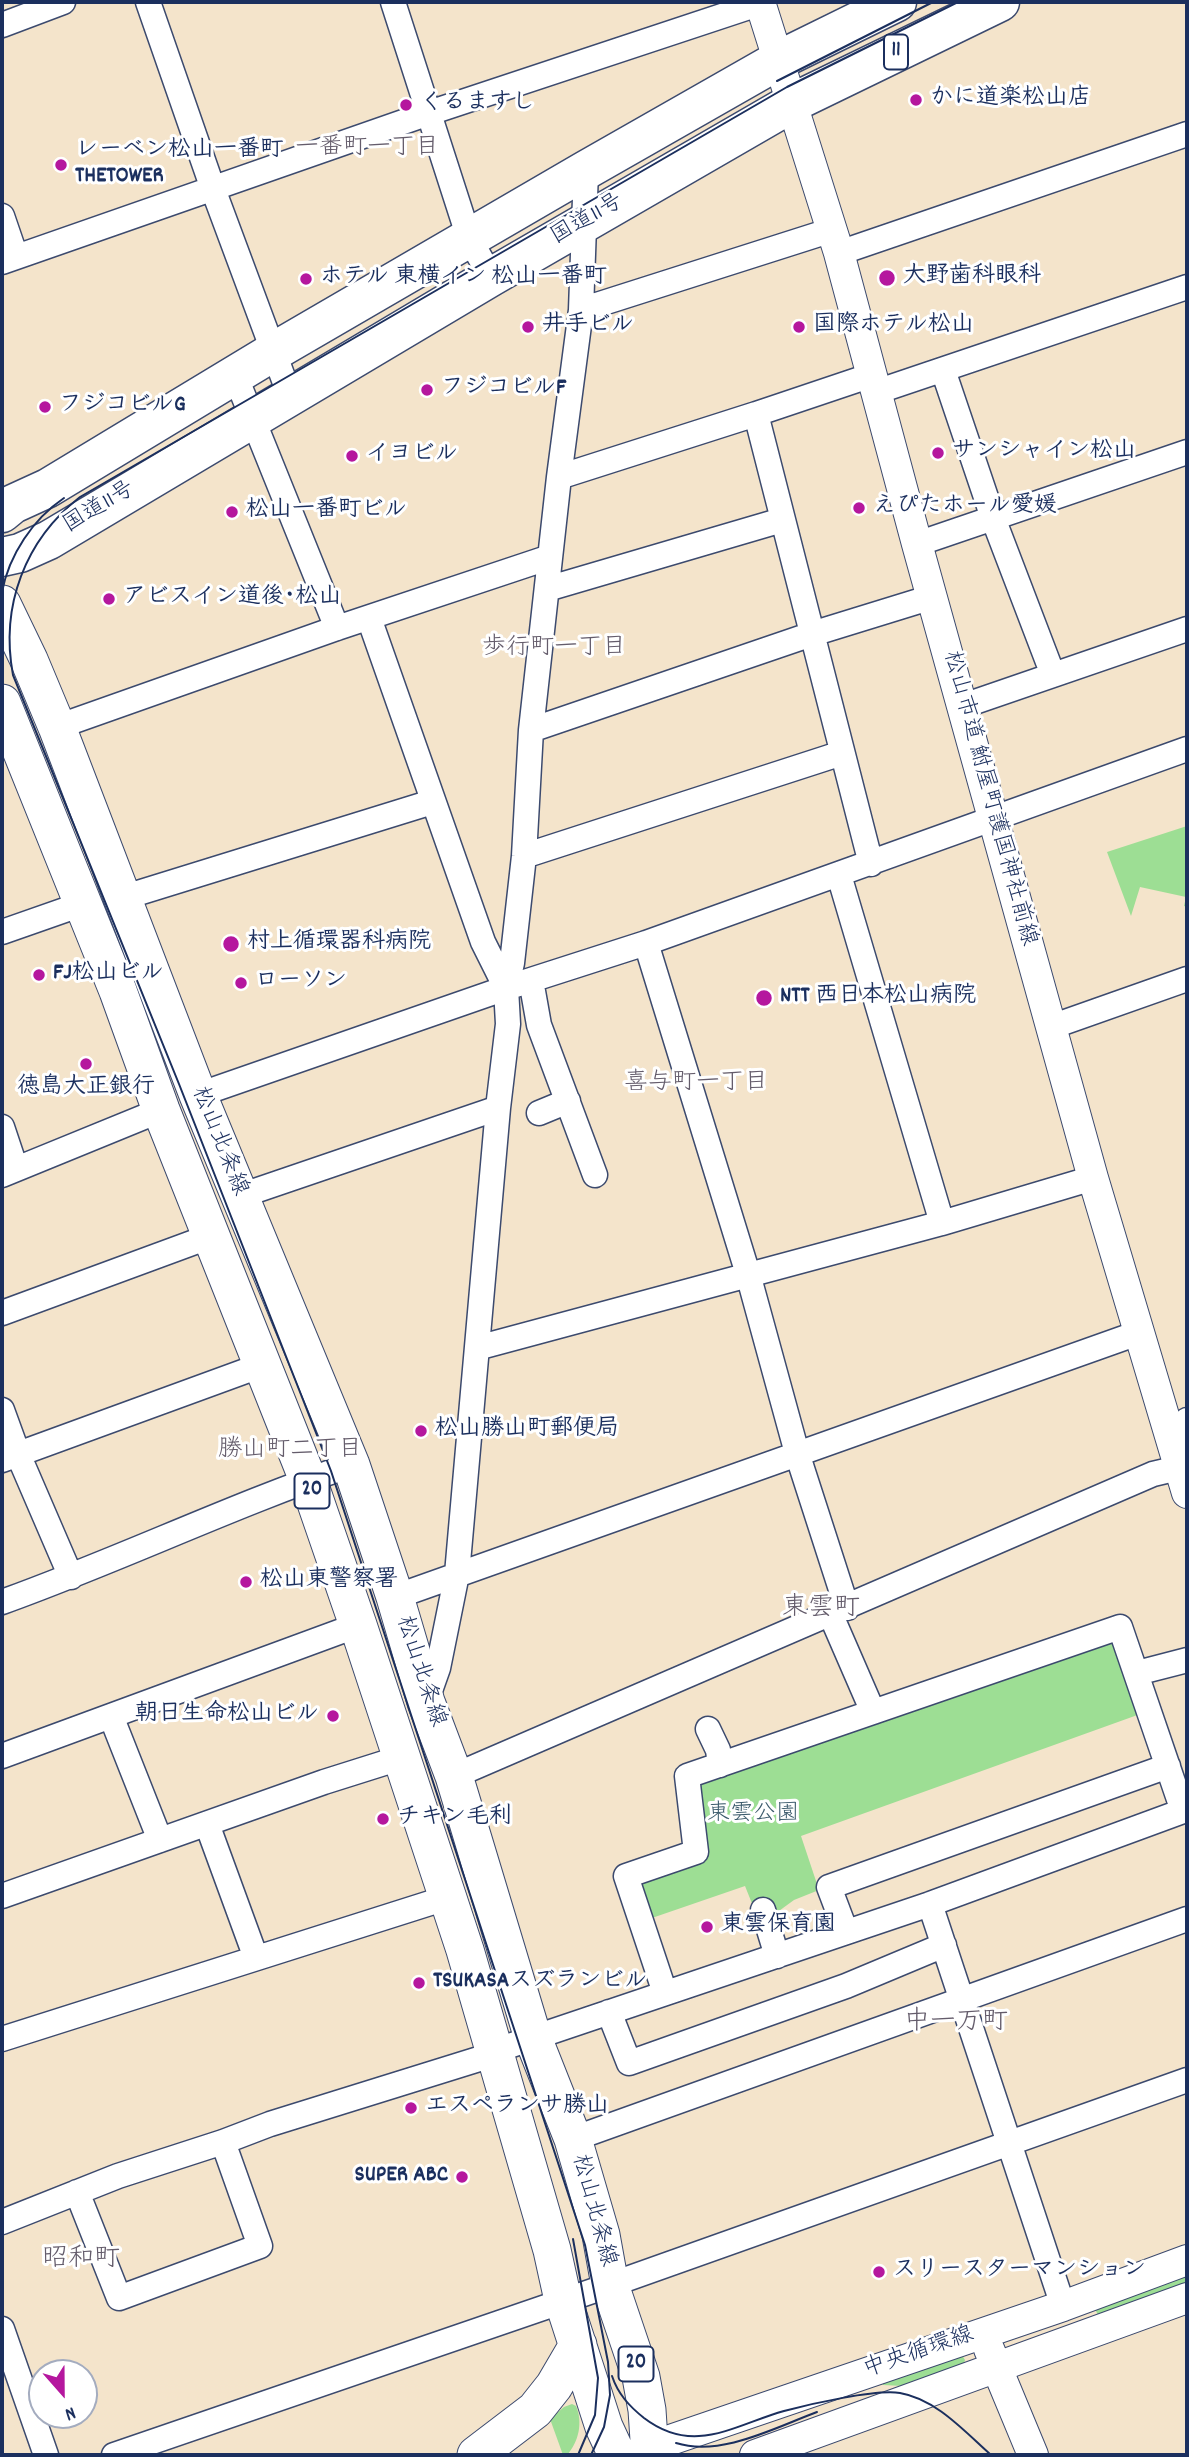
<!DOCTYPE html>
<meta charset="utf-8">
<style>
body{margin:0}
#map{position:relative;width:1189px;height:2457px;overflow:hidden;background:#f4e4cb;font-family:Dekko,sans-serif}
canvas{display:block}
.frame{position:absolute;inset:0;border:4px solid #1b2f5e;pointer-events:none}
.north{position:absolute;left:28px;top:2359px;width:70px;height:70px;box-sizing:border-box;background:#fff;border:2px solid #a4acbf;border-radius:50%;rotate:159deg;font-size:19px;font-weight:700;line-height:28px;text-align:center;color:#1b2f5e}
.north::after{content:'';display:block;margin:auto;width:24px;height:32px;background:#b5179e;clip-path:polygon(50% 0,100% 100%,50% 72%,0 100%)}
</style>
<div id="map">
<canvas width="1189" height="2457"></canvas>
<div class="frame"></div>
<div class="north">N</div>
</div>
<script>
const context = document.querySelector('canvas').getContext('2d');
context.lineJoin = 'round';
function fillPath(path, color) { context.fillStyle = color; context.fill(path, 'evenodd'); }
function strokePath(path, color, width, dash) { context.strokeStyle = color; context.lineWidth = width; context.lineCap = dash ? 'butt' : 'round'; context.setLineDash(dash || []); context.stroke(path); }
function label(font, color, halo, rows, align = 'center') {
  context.font = font + ' Dekko,"Klee One",sans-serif'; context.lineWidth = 6; context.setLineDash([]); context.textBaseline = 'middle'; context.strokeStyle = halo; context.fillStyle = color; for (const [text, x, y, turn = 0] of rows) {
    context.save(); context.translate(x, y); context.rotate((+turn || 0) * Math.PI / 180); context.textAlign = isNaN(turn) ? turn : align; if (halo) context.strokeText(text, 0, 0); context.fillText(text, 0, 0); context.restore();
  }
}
fillPath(new Path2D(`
 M1187,826V907L1184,906L1186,897L1140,887L1131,916L1107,852Z
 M1115,1637L1143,1713L801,1836L819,1890L794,1900L772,1916L753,1906L745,1886L649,1919L636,1882L705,1858L695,1780Z
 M1187,2273V2287L1098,2315L1095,2309Z
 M962,2355L965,2360L963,2367L903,2386L883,2385L881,2381Z
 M572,2404L576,2406C583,2422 579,2442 567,2455H563L550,2419L564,2407Z`), '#9dde94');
const minor = new Path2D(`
 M148,2L213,189L290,396
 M393,2L469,238L491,277
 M2,25L63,2
 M2,216L16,257
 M839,253L1187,134
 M2,262L429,113L761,3
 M581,310L832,230
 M943,370L993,518L1053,675
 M235,375L337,628
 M876,392L1187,287
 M756,414L872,375
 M559,477L756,414L871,864
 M917,544L1187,452
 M547,589L782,520
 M369,618L483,942L506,988
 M963,706L1187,629
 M57,727L337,628L550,557
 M531,730L812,634L932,597
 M524,856L842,753
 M839,875L942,1223
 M122,898L432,802
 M2,932L82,904
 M646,943L748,1274L797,1453L847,1608
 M531,980L539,1025L595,1175
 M1051,1027L1187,979
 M198,1095L506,988L512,963L524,856L531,730L559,477L581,310L586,170
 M539,1113L568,1101
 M2,1127L16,1169
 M2,1175L161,1110
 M240,1196L498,1108
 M2,1313L211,1236
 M477,1348L942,1223L1093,1178
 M2,1410L18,1454L71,1577
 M2,1460L262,1365
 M1180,1467L1187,1420
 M395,1597L1138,1333
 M2,1602C119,1560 233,1505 351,1465
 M830,1613L873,1712
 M1137,1673L1187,1660
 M426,1702L438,1668L457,1574L498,1108L508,1024L506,988L646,943L1187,749
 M111,1716L160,1840
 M708,1729L718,1750L720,1765
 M2,1756L358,1625
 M454,1776L1153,1474L1187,1466
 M207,1824L256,1958
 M2,1896L324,1782L400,1758
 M930,1904L1063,2306
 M763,1910L777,1956
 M846,1932L829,1887L1168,1766
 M665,1993L626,1876L696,1852L687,1776L1120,1627L1183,1811L1187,1810
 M609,2012L629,2063L846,1986L944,1945
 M2,2039L446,1898
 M573,2139L1187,1919
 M77,2192L119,2298L260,2246L223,2142
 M2,2222L118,2176L223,2142L270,2124L495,2054L509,2046L930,1904L1183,1811
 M2,2329L46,2455
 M114,2455L610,2285L1187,2080`);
const tertiary = new Path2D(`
 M760,2L839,253L917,544L1093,1178L1187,1493
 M989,2349L1033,2455
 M650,2447L1063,2306L1187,2260
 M755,2455L1187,2298`);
const primary = new Path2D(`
 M2,604L29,660L57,727L198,1095L351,1465L395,1597L426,1702L454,1776L533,2038L573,2139L601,2235L610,2285L641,2377L647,2410L650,2455
 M2,703L118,991L161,1110L308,1480L358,1625L465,1950L552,2250L563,2300L604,2427L617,2455
 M476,2455L535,2410L554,2386L578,2345`);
const trunk = new Path2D(`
 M2,513L13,504L48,488L273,352L586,170L779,60L897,2
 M2,557L20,553L49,540L491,277L792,103L1000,2`);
strokePath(minor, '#3c4a6e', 27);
strokePath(tertiary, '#3c4a6e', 32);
strokePath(primary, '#3c4a6e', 39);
strokePath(trunk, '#3c4a6e', 41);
strokePath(minor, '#fff', 24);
strokePath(tertiary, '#fff', 30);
strokePath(primary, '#fff', 37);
strokePath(trunk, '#fff', 38);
strokePath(new Path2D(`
 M777,81L933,2
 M2,592C9,555 33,519 64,498
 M573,2239L598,2378L595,2415L578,2455
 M612,2376C618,2394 629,2406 644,2418C694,2456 734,2425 784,2411C810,2404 876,2389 900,2393C936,2399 965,2432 991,2455
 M676,2443C721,2457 774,2428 817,2412
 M591,2455L604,2427L610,2395L608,2362L585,2245L331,1471L179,1084L13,675C0,606 25,540 80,497L787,87L958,2`), '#1b2f5e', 2);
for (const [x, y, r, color] of [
 [916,100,7,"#b5179e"],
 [406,105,7,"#b5179e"],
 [61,165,7,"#b5179e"],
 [887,278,9,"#b5179e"],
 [306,279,7,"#b5179e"],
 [528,327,7,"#b5179e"],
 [799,327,7,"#b5179e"],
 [427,390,7,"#b5179e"],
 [45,407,7,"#b5179e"],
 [938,453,7,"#b5179e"],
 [352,456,7,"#b5179e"],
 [859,508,7,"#b5179e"],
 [232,512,7,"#b5179e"],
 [109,599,7,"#b5179e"],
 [231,944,9,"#b5179e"],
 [39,975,7,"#b5179e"],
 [241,983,7,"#b5179e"],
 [764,998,9,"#b5179e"],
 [86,1064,7,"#b5179e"],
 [421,1431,7,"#b5179e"],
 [246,1582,7,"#b5179e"],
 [333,1716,7,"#b5179e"],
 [383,1819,7,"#b5179e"],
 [707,1927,7,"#b5179e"],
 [419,1983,7,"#b5179e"],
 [411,2108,7,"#b5179e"],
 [462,2177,7,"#b5179e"],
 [879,2272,7,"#b5179e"]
]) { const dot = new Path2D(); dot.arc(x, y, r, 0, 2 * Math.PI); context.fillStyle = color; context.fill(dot); strokePath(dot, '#fff', 2.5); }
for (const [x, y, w] of [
 [896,52,24],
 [312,1491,35],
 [636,2364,35]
]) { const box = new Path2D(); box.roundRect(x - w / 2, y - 17.5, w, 35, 5); context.fillStyle = '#fff'; context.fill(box); strokePath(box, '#1b2f5e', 2); }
label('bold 21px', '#1b2f5e', null, [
 ["11",896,52],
 ["20",312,1491],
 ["20",636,2364]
]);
label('bold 23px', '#1b2f5e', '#fff', [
 ["かに道楽松山店",930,100],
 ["くるますし",420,105],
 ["レーベン松山一番町",75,152],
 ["THETOWER",75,178],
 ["大野歯科眼科",903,278],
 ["ホテル 東横イン 松山一番町",320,279],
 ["井手ビル",542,327],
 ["国際ホテル松山",813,327],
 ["フジコビルF",441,390],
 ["フジコビルG",59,407],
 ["サンシャイン松山",952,453],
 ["イヨビル",366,456],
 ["えぴたホール愛媛",873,508],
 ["松山一番町ビル",246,512],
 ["アビスイン道後･松山",123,599],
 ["村上循環器科病院",247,944],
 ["FJ松山ビル",53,975],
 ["ローソン",255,983],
 ["NTT 西日本松山病院",780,998],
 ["徳島大正銀行",86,1089,"center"],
 ["松山勝山町郵便局",435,1431],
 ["松山東警察署",260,1582],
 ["朝日生命松山ビル",319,1716,"right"],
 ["チキン毛利",397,1819],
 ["東雲保育園",721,1927],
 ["TSUKASAスズランビル",433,1983],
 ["エスペランサ勝山",425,2108],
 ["SUPER ABC",448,2177,"right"],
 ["スリースターマンション",893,2272]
], 'left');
label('23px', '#1b2f5e', '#fff', [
 ["国道11号",588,221,-30],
 ["国道11号",100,509,-31],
 ["松山市道 鮒屋町護国神社前線",988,799,75],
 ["松山北条線",218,1142,68],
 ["松山北条線",419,1672,72],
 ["松山北条線",592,2211,75],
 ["中央循環線",919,2354,-19]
]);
label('23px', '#3c5b6c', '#fff', [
 ["東雲公園",753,1816]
]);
label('24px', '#645c6b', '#fff', [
 ["一番町一丁目",367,150],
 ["歩行町一丁目",554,650],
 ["喜与町一丁目",696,1085],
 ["勝山町二丁目",290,1452]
]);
label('26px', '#645c6b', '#fff', [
 ["東雲町",821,1610],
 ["中一万町",956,2024],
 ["昭和町",81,2261]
]);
</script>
